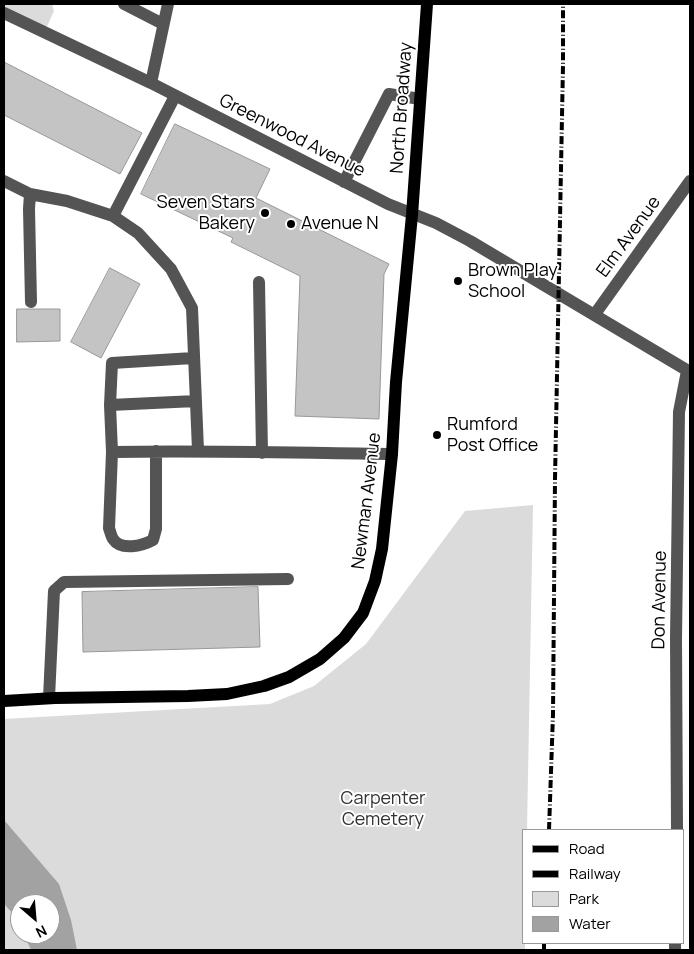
<!DOCTYPE html>
<style>
body{margin:0}
#map{position:relative;width:694px;height:954px;overflow:hidden;background:#fff;font-family:Manrope,sans-serif}
canvas{display:block}
.frame{position:absolute;inset:0;border:5px solid #000;pointer-events:none}
.legend{position:absolute;left:522px;top:829px;width:162px;height:115px;box-sizing:border-box;background:#fff;border:1px solid #999;margin:0;padding:6px 9px;list-style:none;font-size:15px;color:#000}
.legend li{display:flex;align-items:center;gap:10px;height:25px}
.legend b{width:25px;border:1px solid #999}
.north{position:absolute;left:10px;top:894px;width:50px;height:50px;box-sizing:border-box;background:#fff;border:1px solid #999;border-radius:50%;rotate:153deg;font-size:14px;font-weight:700;line-height:20px;text-align:center;color:#000}
.north::after{content:'';display:block;margin:auto;width:18px;height:22px;background:#000;clip-path:polygon(50% 0,100% 100%,50% 72%,0 100%)}
</style>
<div id="map">
<canvas width="694" height="954"></canvas>
<div class="frame"></div>
<ul class="legend">
<li><b style="height:6px;background:#000"></b>Road</li>
<li><b style="height:6px;background:#000"></b>Railway</li>
<li><b style="height:14px;background:#dbdbdb"></b>Park</li>
<li><b style="height:14px;background:#a2a2a2"></b>Water</li>
</ul>
<div class="north">N</div>
</div>
<script>
const context = document.querySelector('canvas').getContext('2d');
context.lineJoin = 'round';
function fillPath(path, color) { context.fillStyle = color; context.fill(path, 'evenodd'); }
function strokePath(path, color, width, dash) { context.strokeStyle = color; context.lineWidth = width; context.lineCap = dash ? 'butt' : 'round'; context.setLineDash(dash || []); context.stroke(path); }
function label(font, color, halo, rows, align = 'center') {
  context.font = font + ' Manrope,sans-serif'; context.lineWidth = 4; context.setLineDash([]); context.textBaseline = 'middle'; context.strokeStyle = halo; context.fillStyle = color; for (const [text, x, y, turn = 0] of rows) {
    context.save(); context.translate(x, y); context.rotate((+turn || 0) * Math.PI / 180); context.textAlign = isNaN(turn) ? turn : align; if (halo) context.strokeText(text, 0, 0); context.fillText(text, 0, 0); context.restore();
  }
}
fillPath(new Path2D(`
 M4,4H52L54,11L44,33L4,13Z
 M533,505L527,830H523V943H525V950H4V719L270,704L314,686L366,644L465,511ZM20,904H50V934H20Z`), '#dbdbdb');
fillPath(new Path2D(`
 M4,820L59,884L71,920L77,950H31L24,934H50V904H20V925L16,917L4,904Z`), '#a2a2a2');
const building = new Path2D(`
 M4,62L142,133L120,174L4,115Z
 M175,124L270,169L256,198L389,264L384,274L379,419L295,416L300,276L231,242L233,238L141,194Z
 M110,268L140,284L101,358L71,342Z
 M17,309H60V341L17,342Z
 M258,587L260,647L83,652L82,592Z`);
fillPath(building, '#c4c4c4');
strokePath(building, '#989898', 1);
strokePath(new Path2D(`
 M124,4L163,24
 M4,13L151,83L388,204L436,223L470,241L690,372
 M151,83L168,4
 M4,181L30,194L67,201L113,216L138,233L171,269L192,308L198,450
 M344,182L389,94L420,99
 M30,194L29,209L31,302
 M113,216L175,96
 M259,282L262,453
 M595,314L690,181
 M193,358L112,363L110,405L112,452C205,450 299,453 392,454
 M110,405L196,401
 M112,452L109,528C110,531 111,536 113,539C121,551 142,546 153,540L156,529V451
 M49,698L54,591L64,582L288,579
 M677,830L676,639L679,412L687,371
 M675,950V943`), '#545454', 12);
strokePath(new Path2D(`
 M4,701L55,698L188,696L227,694L264,686L289,677L320,659L344,638L363,613L375,581L382,549L392,454L396,382L412,215L427,4`), '#000', 12);
strokePath(new Path2D(`
 M549,830L553,714L555,479L563,65V4
 M544,950V943`), '#000', 4, [8, 2.5, 1, 2.5]);
for (const [x, y, r, color] of [
 [265,213,5,"#000"],
 [291,224,5,"#000"],
 [458,281,5,"#000"],
 [437,435,5,"#000"]
]) { const dot = new Path2D(); dot.arc(x, y, r, 0, 2 * Math.PI); context.fillStyle = color; context.fill(dot); strokePath(dot, '#fff', 2); }
label('18px', '#000', '#fff', [
 ["North Broadway",402,108,-86],
 ["Greenwood Avenue",292,136,27],
 ["Elm Avenue",629,237,-54],
 ["Newman Avenue",367,501,-83],
 ["Don Avenue",660,600,-89]
]);
label('18px', '#000', '#fff', [
 ["Seven Stars",255,203,"right"],
 ["Bakery",255,224,"right"],
 ["Avenue N",301,224],
 ["Brown Play",468,271],
 ["School",468,292],
 ["Rumford",447,425],
 ["Post Office",447,446]
], 'left');
label('18px', '#323232', '#fff', [
 ["Carpenter",383,799],
 ["Cemetery",383,820]
]);
</script>
